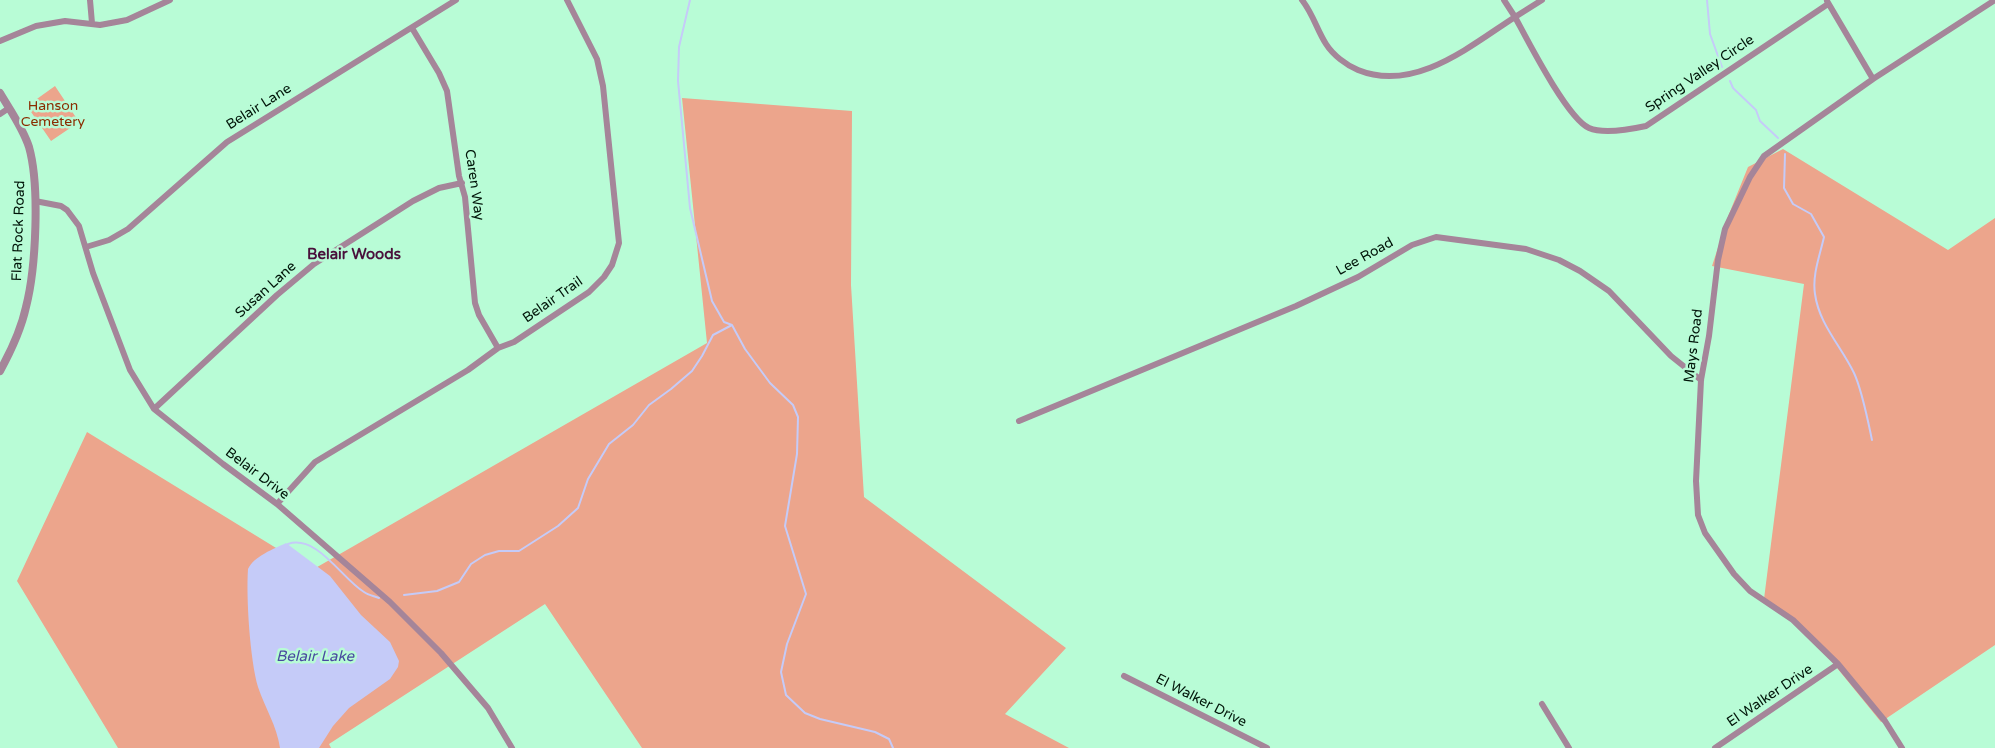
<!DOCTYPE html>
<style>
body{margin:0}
canvas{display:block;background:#b8fcd6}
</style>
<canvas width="1995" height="748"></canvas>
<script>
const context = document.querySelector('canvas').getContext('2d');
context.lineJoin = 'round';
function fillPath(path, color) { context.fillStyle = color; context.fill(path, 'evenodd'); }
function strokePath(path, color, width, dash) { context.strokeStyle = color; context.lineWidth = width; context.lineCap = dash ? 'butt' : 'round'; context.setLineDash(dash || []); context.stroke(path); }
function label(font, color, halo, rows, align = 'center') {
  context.font = font + ' "Varela Round",sans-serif'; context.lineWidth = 5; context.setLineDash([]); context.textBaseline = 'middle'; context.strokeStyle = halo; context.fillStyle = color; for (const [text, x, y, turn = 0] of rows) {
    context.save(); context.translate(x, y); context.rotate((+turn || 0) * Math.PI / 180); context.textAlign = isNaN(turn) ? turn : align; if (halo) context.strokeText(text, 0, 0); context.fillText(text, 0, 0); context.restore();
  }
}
fillPath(new Path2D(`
 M55,86L79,122L51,141L27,106Z
 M682,98L852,111L851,285L864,497L1066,648L1005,714L1069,748H642L545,604L329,744L331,748H118L17,581L87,432L312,570L707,343Z
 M1783,149L1948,250L1995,218V645L1881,722L1811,636L1764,599L1804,284L1712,266L1729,214L1748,167Z`), '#eca58c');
fillPath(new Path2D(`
 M286,543L330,576L361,615L390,642L399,661L398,667L390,679L349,708L333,726L319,748H280C277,726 265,708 258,687C250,660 246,597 248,569C254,556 274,549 286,543Z`), '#c5cbf8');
strokePath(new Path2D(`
 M690,0L679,47L678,81L690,208L712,301L724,322L732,325L745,349L770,383L793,405L798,417L797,454L785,526L806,594L787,644L781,672L786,695L805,713L820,719L875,732L889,739L893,748
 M1707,0L1710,34L1722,67
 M1730,81L1733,88L1756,110L1760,121L1778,138
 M1785,154L1784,188L1793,204L1811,214L1824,237C1820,255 1812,275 1815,294C1819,324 1841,346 1854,373C1862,390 1868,421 1872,440
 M288,544C317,534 342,579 364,592C368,595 374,596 379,598
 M404,595L437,591L459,582L471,564L485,555L499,551H519L558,526L578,508L588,479L609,444L633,425L649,405L671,389L692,371L702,356L713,335L732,325`), '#c5cbf8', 2);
strokePath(new Path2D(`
 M90,0L92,23
 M1302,0C1313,14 1317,30 1326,44C1333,55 1346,65 1358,70C1415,93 1470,46 1515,17C1528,41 1567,118 1589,128C1603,134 1632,129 1646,126L1828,4
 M1504,0L1515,17L1542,0
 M1827,1L1873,79
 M412,28L439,73L447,91L459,176L465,197L475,303L479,315L498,348
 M0,41L36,26L65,21L100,25L127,20L170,0
 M0,114L9,108
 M35,201L61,206L67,210L79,226L93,273L130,370L154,409L223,464L277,504L390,602L441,653L488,708L512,748
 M86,247L109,240L128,229L227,142L456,0
 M154,409L277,295L314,264L413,201L439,188L462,183
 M1019,421L1296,306L1358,277L1412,245L1436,237L1526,249L1559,260L1580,271L1609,291L1671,356L1701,380
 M277,504L315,462L468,370L498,348L514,342L589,292L604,277L612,265L619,243L603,86L597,59L567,0
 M1124,676L1267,748
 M1542,704L1569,748
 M1715,748L1838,664
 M1902,748L1885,721L1838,664L1793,620L1750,591L1734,574L1705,533L1698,515L1696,481L1701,380L1709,336L1718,260L1725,229L1750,177L1764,156L1873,79L1995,0`), '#a58599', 6);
strokePath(new Path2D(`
 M0,93C10,110 23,128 29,147C40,186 36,268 26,307C21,330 11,351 0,371`), '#a58599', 8);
label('14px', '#001509', '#b8fcd6', [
 ["Spring Valley Circle",1700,74,-34],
 ["Belair Lane",259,107,-32],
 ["Caren Way",474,185,82],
 ["Flat Rock Road",19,231,-88],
 ["Lee Road",1365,257,-29],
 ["Susan Lane",266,290,-42],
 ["Belair Trail",553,300,-35],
 ["Mays Road",1694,346,-83],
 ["Belair Drive",257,474,37],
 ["El Walker Drive",1770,696,-34],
 ["El Walker Drive",1201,701,27]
]);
label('14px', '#8a2c00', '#b8fcd6', [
 ["Hanson",53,106],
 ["Cemetery",53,122]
]);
label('bold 15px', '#49103b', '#b8fcd6', [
 ["Belair Woods",354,255]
]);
label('italic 15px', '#49499f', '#b8fcd6', [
 ["Belair Lake",315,657]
]);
</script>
